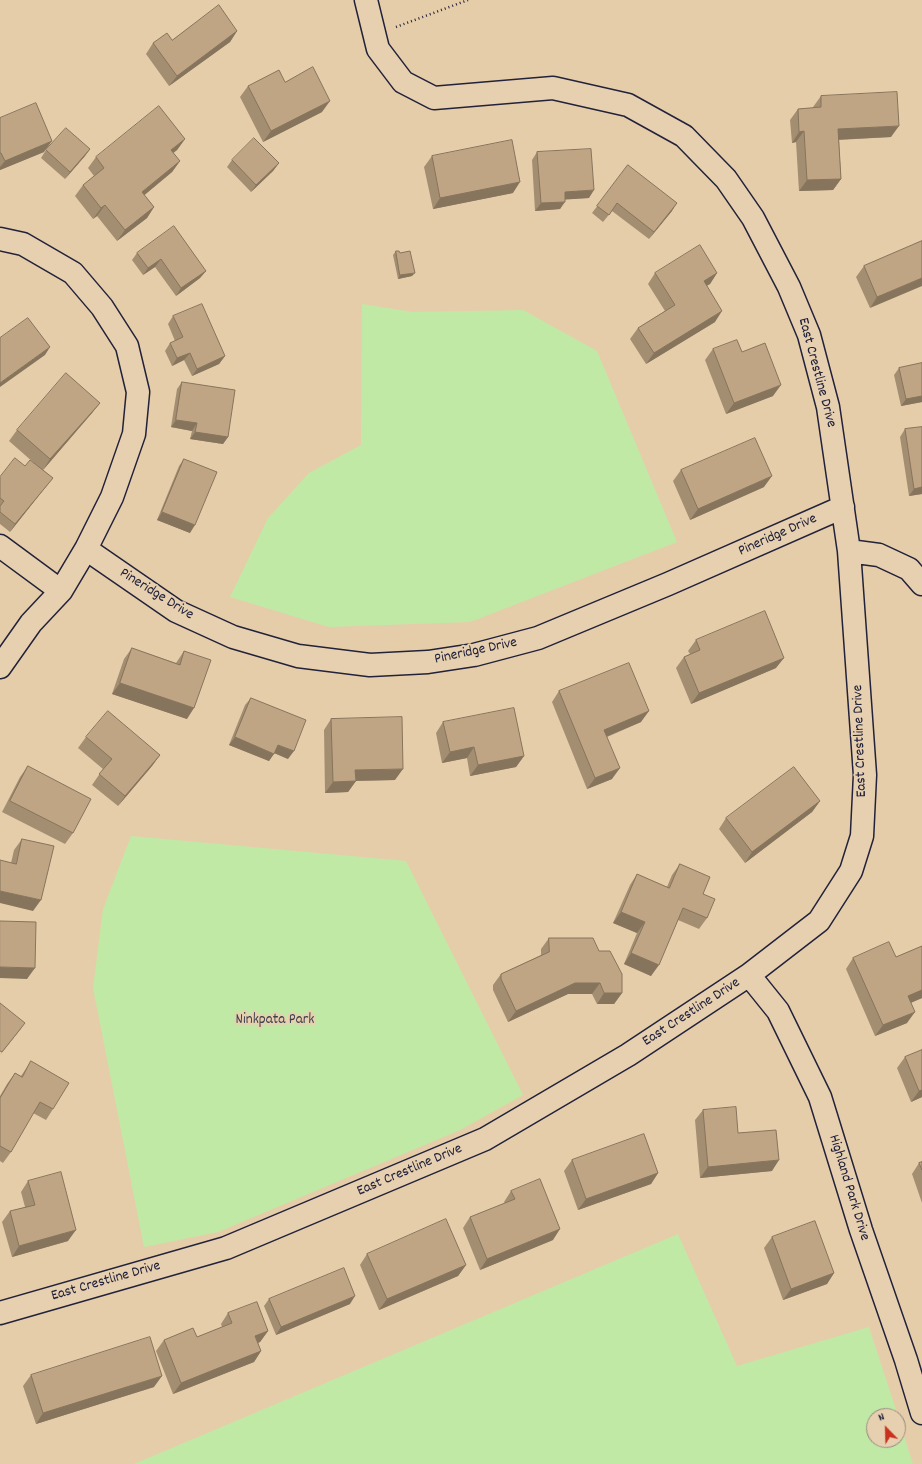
<!DOCTYPE html>
<style>
body{margin:0}
#map{position:relative;width:922px;height:1464px;overflow:hidden;background:#e6cdaa;font-family:Dekko,sans-serif}
canvas{display:block}
.north{position:absolute;left:866px;top:1408px;width:40px;height:40px;box-sizing:border-box;background:#e7d0b0;border:1px solid #988a81;border-radius:50%;rotate:337deg;font-size:11px;font-weight:700;line-height:16px;text-align:center;color:#22223b}
.north::after{content:'';display:block;margin:auto;width:14px;height:18px;background:#c8321e;clip-path:polygon(50% 0,100% 100%,50% 72%,0 100%)}
</style>
<div id="map">
<canvas width="922" height="1464"></canvas>
<div class="north">N</div>
</div>
<script>
const context = document.querySelector('canvas').getContext('2d');
context.lineJoin = 'round';
function fillPath(path, color) { context.fillStyle = color; context.fill(path, 'evenodd'); }
function strokePath(path, color, width, dash) { context.strokeStyle = color; context.lineWidth = width; context.lineCap = dash ? 'butt' : 'round'; context.setLineDash(dash || []); context.stroke(path); }
function label(font, color, halo, rows, align = 'center') {
  context.font = font + ' Dekko,sans-serif'; context.lineWidth = 4; context.setLineDash([]); context.textBaseline = 'middle'; context.strokeStyle = halo; context.fillStyle = color; for (const [text, x, y, turn = 0] of rows) {
    context.save(); context.translate(x, y); context.rotate((+turn || 0) * Math.PI / 180); context.textAlign = isNaN(turn) ? turn : align; if (halo) context.strokeText(text, 0, 0); context.fillText(text, 0, 0); context.restore();
  }
}
fillPath(new Path2D(`
 M362,304L413,312L523,310L597,351L677,542L470,622L329,627L230,597L268,518L309,473L361,445Z
 M131,836L406,861L523,1095L460,1130L218,1232L144,1247L93,988L103,909Z
 M678,1234L737,1366L869,1327L898,1416H874V1440H898V1417L913,1464H134Z`), '#c0e9a5');
const minor = new Path2D(`
 M0,239L23,244L73,273L102,307L127,346L138,392L134,434L112,497L86,549L61,591L31,623L0,667
 M0,546L61,591
 M86,549L176,611L233,637L298,656L370,665L428,662L474,655L538,638L668,584L843,507
 M849,551L879,555L909,569L922,584
 M749,975L778,1011L820,1097L861,1230L906,1360L922,1413
 M0,1313L226,1248L485,1139L628,1055L749,975L819,921L851,871L862,836L865,775L849,551L828,407L809,335L789,287L753,218L726,179L684,136L628,105L553,88L434,98L403,82L378,49L366,0`);
strokePath(minor, '#22223b', 25);
strokePath(new Path2D(`
 M396,27L468,0`), '#22223b', 2.5, [1, 3]);
strokePath(minor, '#e7d0b0', 22);
fillPath(new Path2D(`
 M237,31L230,42L169,86L146,54L153,43Z
 M285,82L322,112L263,142L240,97L248,86Z
 M821,96L891,137L839,140L841,179L833,190L799,191L796,142L792,143L790,120L798,109L813,108V107Z
 M0,118L44,152L0,170Z
 M185,139L177,150L173,153L180,161L172,172L144,195L154,207L147,218L117,241L97,216L93,219L75,196L83,185L94,176L88,168L96,157Z
 M90,149L85,156L65,179L41,158L46,150Z
 M537,152L589,198L565,199L560,209L535,211L532,160Z
 M432,156L513,193L433,209L424,167Z
 M232,160L279,163L273,171L251,192L227,167Z
 M628,165L672,211L649,239L612,211L603,222L592,213Z
 M922,241L870,308L856,277L864,266Z
 M396,251L412,276L398,279L393,255Z
 M137,253L206,271L200,278L176,296L155,267L143,275L132,260Z
 M655,273H717L710,284L707,285L715,322L646,364L630,339L638,328L665,311L648,284Z
 M173,316L225,356L219,364L192,376L184,360L172,366L165,351L170,343L175,341L168,324Z
 M713,349L742,352L773,396L726,414L705,360Z
 M922,363V402L901,406L894,375L899,368Z
 M182,382L228,437L223,444L190,439L192,431L171,427L177,389Z
 M100,403L92,413L43,470L53,478L10,532L0,524V477L25,466L42,470L9,441L17,430Z
 M922,427V494L909,496L900,437L905,429Z
 M184,459L190,533L157,520L179,466Z
 M681,470L764,487L690,520L673,481Z
 M696,640L776,668L691,704L676,668L684,657L690,654L688,651Z
 M132,648L176,663L184,651L187,719L112,694L124,659Z
 M559,691L641,722L607,737L612,779L587,789L552,702Z
 M251,698L288,759L274,753L269,761L229,745L245,705Z
 M331,719L395,780L356,781L348,792L325,793L324,730Z
 M443,722L524,756L516,767L470,776L467,758L442,763L436,733Z
 M86,737L160,755L152,766L118,806L92,785L103,769L78,748Z
 M28,766L73,833L65,844L2,812L20,777Z
 M820,801L812,812L745,863L719,829L726,818Z
 M22,839L33,911L11,863L14,850Z
 M680,864L703,894L707,918L699,929L678,920L651,976L624,964L637,933L613,923L630,885L637,874L667,887L672,875Z
 M549,938L599,951L622,993L614,1004H597L592,994H568L508,1022L493,990V985L501,974L541,955V949Z
 M922,946V998L911,1003L907,1023L875,1036L846,969L853,958L896,957Z
 M922,1050V1097L911,1102L897,1068L905,1057Z
 M31,1061L53,1109L46,1120L33,1113L11,1152L3,1163L0,1161V1096L7,1084L15,1073L21,1076Z
 M703,1110L738,1133L772,1171L700,1178L695,1120Z
 M572,1160L658,1173L651,1184L578,1210L564,1171Z
 M922,1162V1203L912,1174L919,1163Z
 M28,1181L68,1241L12,1257L2,1222L10,1211L25,1207L21,1192Z
 M511,1191L553,1240L480,1270L463,1228L470,1217L505,1204L504,1202Z
 M772,1237L834,1273L827,1284L783,1300L764,1248Z
 M367,1254L466,1265L458,1276L379,1310L360,1265Z
 M269,1299L350,1304L276,1335L264,1306Z
 M228,1313L268,1331L260,1342L258,1343L261,1351L254,1362L173,1394L156,1351L164,1340L197,1337L222,1327L221,1324Z
 M31,1375L154,1387L36,1424L23,1386Z`), '#a48e72');
fillPath(new Path2D(`
 M237,31L230,42L169,86L177,76Z
 M330,101L322,112L263,142L271,131Z
 M899,126L891,137L830,140L838,129Z
 M804,131L796,142L792,143L799,132Z
 M185,139L177,150L163,161L171,150Z
 M52,141L44,152L0,170V167L5,161Z
 M90,149L85,156L65,179L70,172Z
 M180,161L172,172L135,203L142,192Z
 M279,163L273,171L251,192L256,185Z
 M841,179L833,190L799,191L807,180Z
 M520,182L513,193L433,209L440,198Z
 M594,190L589,198L559,200L565,192Z
 M565,202L560,209L535,211L541,203Z
 M677,203L672,211L649,239L654,232Z
 M105,205L97,216L93,219L101,208Z
 M154,207L147,218L117,241L125,230Z
 M161,259L155,267L143,275L148,268Z
 M206,271L200,278L176,296L181,288Z
 M415,273L412,276L398,279L400,275Z
 M717,273L710,284L696,292L704,281Z
 M922,278V286L870,308L877,297Z
 M722,311L715,322L646,364L654,353Z
 M50,347L45,355L0,387V383Z
 M190,353L184,360L172,366L177,358Z
 M225,356L219,364L192,376L197,369Z
 M781,385L773,396L726,414L734,403Z
 M922,396V402L901,406L906,399Z
 M100,403L92,413L43,470L50,459Z
 M176,420L197,423L192,431L171,427Z
 M195,432L228,437L223,444L190,439Z
 M772,476L764,487L690,520L698,509Z
 M53,478L47,485L10,532L15,524Z
 M922,487V494L909,496L914,489Z
 M162,512L195,525L190,533L157,520Z
 M784,658L776,668L691,704L699,693Z
 M120,683L194,708L187,719L112,694Z
 M649,711L641,722L596,741L604,730Z
 M235,737L274,754L269,761L229,745Z
 M278,745L294,751L288,759L272,752Z
 M474,747L467,758L442,763L450,752Z
 M160,755L152,766L118,806L125,796Z
 M524,756L516,767L470,776L478,765Z
 M620,768L612,779L587,789L595,778Z
 M403,769L395,780L347,781L355,770Z
 M356,781L348,792L325,793L333,782Z
 M820,801L812,812L745,863L752,852Z
 M0,891L41,900L33,911L0,903Z
 M621,912L645,922L637,933L613,923Z
 M631,953L659,965L651,976L624,964Z
 M0,967L35,968L27,979L0,978Z
 M575,983H600L592,994H568L508,1022L516,1011Z
 M922,990V998L900,1007L908,996Z
 M604,993H622L614,1004H597Z
 M915,1012L907,1023L875,1036L883,1025Z
 M25,1023L20,1030L0,1055L2,1052Z
 M922,1090V1097L911,1102L919,1091Z
 M779,1160L772,1171L700,1178L708,1167Z
 M658,1173L651,1184L578,1210L586,1199Z
 M560,1229L553,1240L480,1270L487,1259Z
 M76,1230L68,1241L12,1257L19,1246Z
 M466,1265L458,1276L379,1310L387,1299Z
 M834,1273L827,1284L783,1300L791,1289Z
 M355,1296L350,1304L276,1335L281,1327Z
 M268,1331L260,1342L248,1347L255,1336Z
 M261,1351L254,1362L173,1394L181,1383Z
 M162,1376L154,1387L36,1424L43,1413Z`), '#86745c');
const building = new Path2D(`
 M219,5L237,31L177,76L153,43L167,33L172,40Z
 M313,67L330,101L271,131L248,86L279,70L285,82Z
 M897,92L899,126L838,129L841,179L807,180L804,131L799,132L798,109L821,107V96Z
 M36,103L52,141L5,161L1,153H0V118Z
 M159,106L185,139L171,150L180,161L142,192L154,207L125,230L105,205L101,208L83,185L104,168L96,157Z
 M66,128L90,149L70,172L46,150Z
 M254,138L279,163L256,185L232,160Z
 M512,140L520,182L440,198L432,156Z
 M591,149L594,190L565,192V202L541,203L537,152Z
 M628,165L677,203L654,232L617,203L609,215L597,206Z
 M174,226L206,271L181,288L161,259L148,268L137,253Z
 M922,241V278L877,297L864,266Z
 M700,245L717,273L704,281L722,311L654,353L638,328L675,305L655,273Z
 M396,251H399L400,253L410,251L415,273L400,275Z
 M202,304L225,356L197,369L190,353L177,358L170,343L183,337L173,316Z
 M28,318L50,347L0,383V338Z
 M737,340L742,352L765,343L781,385L734,403L713,349Z
 M922,363V396L906,399L899,368Z
 M66,373L100,403L50,459L17,430Z
 M182,382L235,390L228,437L195,432L197,423L176,420Z
 M922,427V487L914,489L905,429Z
 M755,438L772,476L698,509L681,470Z
 M15,458L25,466L30,460L53,478L15,524L0,512V506L4,501L0,498V477Z
 M184,459L217,472L195,525L162,512Z
 M765,611L784,658L699,693L684,657L700,650L696,640Z
 M132,648L180,665L184,651L211,660L194,708L120,683Z
 M629,663L649,711L604,730L620,768L595,778L559,691Z
 M251,698L306,720L294,751L278,745L274,754L235,737Z
 M514,708L524,756L478,765L474,747L450,752L443,722Z
 M108,711L160,755L125,796L99,774L112,759L86,737Z
 M402,717L403,769L355,770L356,781L333,782L331,719Z
 M28,766L91,799L73,833L10,801Z
 M794,767L820,801L752,852L726,818Z
 M22,839L54,846L41,900L0,891V860L16,864Z
 M680,864L710,877L703,894L715,899L707,918L683,908L659,965L631,953L645,922L621,912L637,874L669,888Z
 M0,921L36,922L35,968L0,967Z
 M549,938H593L599,951H610L622,974V993H604L600,983H575L516,1011L501,979V974L549,952Z
 M889,942L896,957L922,946V990L908,996L915,1012L883,1025L853,958Z
 M0,1003L25,1023L2,1052L0,1051Z
 M922,1050V1090L919,1091L905,1057Z
 M31,1061L69,1083L53,1109L40,1102L11,1152L0,1146V1098L15,1073L22,1077Z
 M736,1107L738,1133L776,1130L779,1160L708,1167L703,1110Z
 M644,1134L658,1173L586,1199L572,1160Z
 M922,1162V1170L919,1163Z
 M61,1172L76,1230L19,1246L10,1211L35,1205L28,1181Z
 M540,1179L560,1229L487,1259L470,1217L515,1199L511,1191Z
 M446,1219L466,1265L387,1299L367,1254Z
 M815,1221L834,1273L791,1289L772,1237Z
 M344,1268L355,1296L281,1327L269,1299Z
 M257,1302L268,1331L255,1336L261,1351L181,1383L164,1340L193,1328L197,1337L232,1323L228,1313Z
 M150,1337L162,1376L43,1413L31,1375Z`);
fillPath(building, '#bfa584');
strokePath(building, '#86745c', 1);
label('15px', '#22223b', '#e7d0b0', [
 ["East Crestline Drive",816,373,75],
 ["Pineridge Drive",778,536,-24],
 ["Pineridge Drive",156,595,32],
 ["Pineridge Drive",476,652,-12],
 ["East Crestline Drive",861,741,-92],
 ["East Crestline Drive",692,1013,-33],
 ["East Crestline Drive",410,1171,-23],
 ["Highland Park Drive",848,1188,73],
 ["East Crestline Drive",106,1282,-16]
]);
label('15px', '#3a404b', '#e7d0b0', [
 ["Ninkpata Park",275,1021]
]);
</script>
